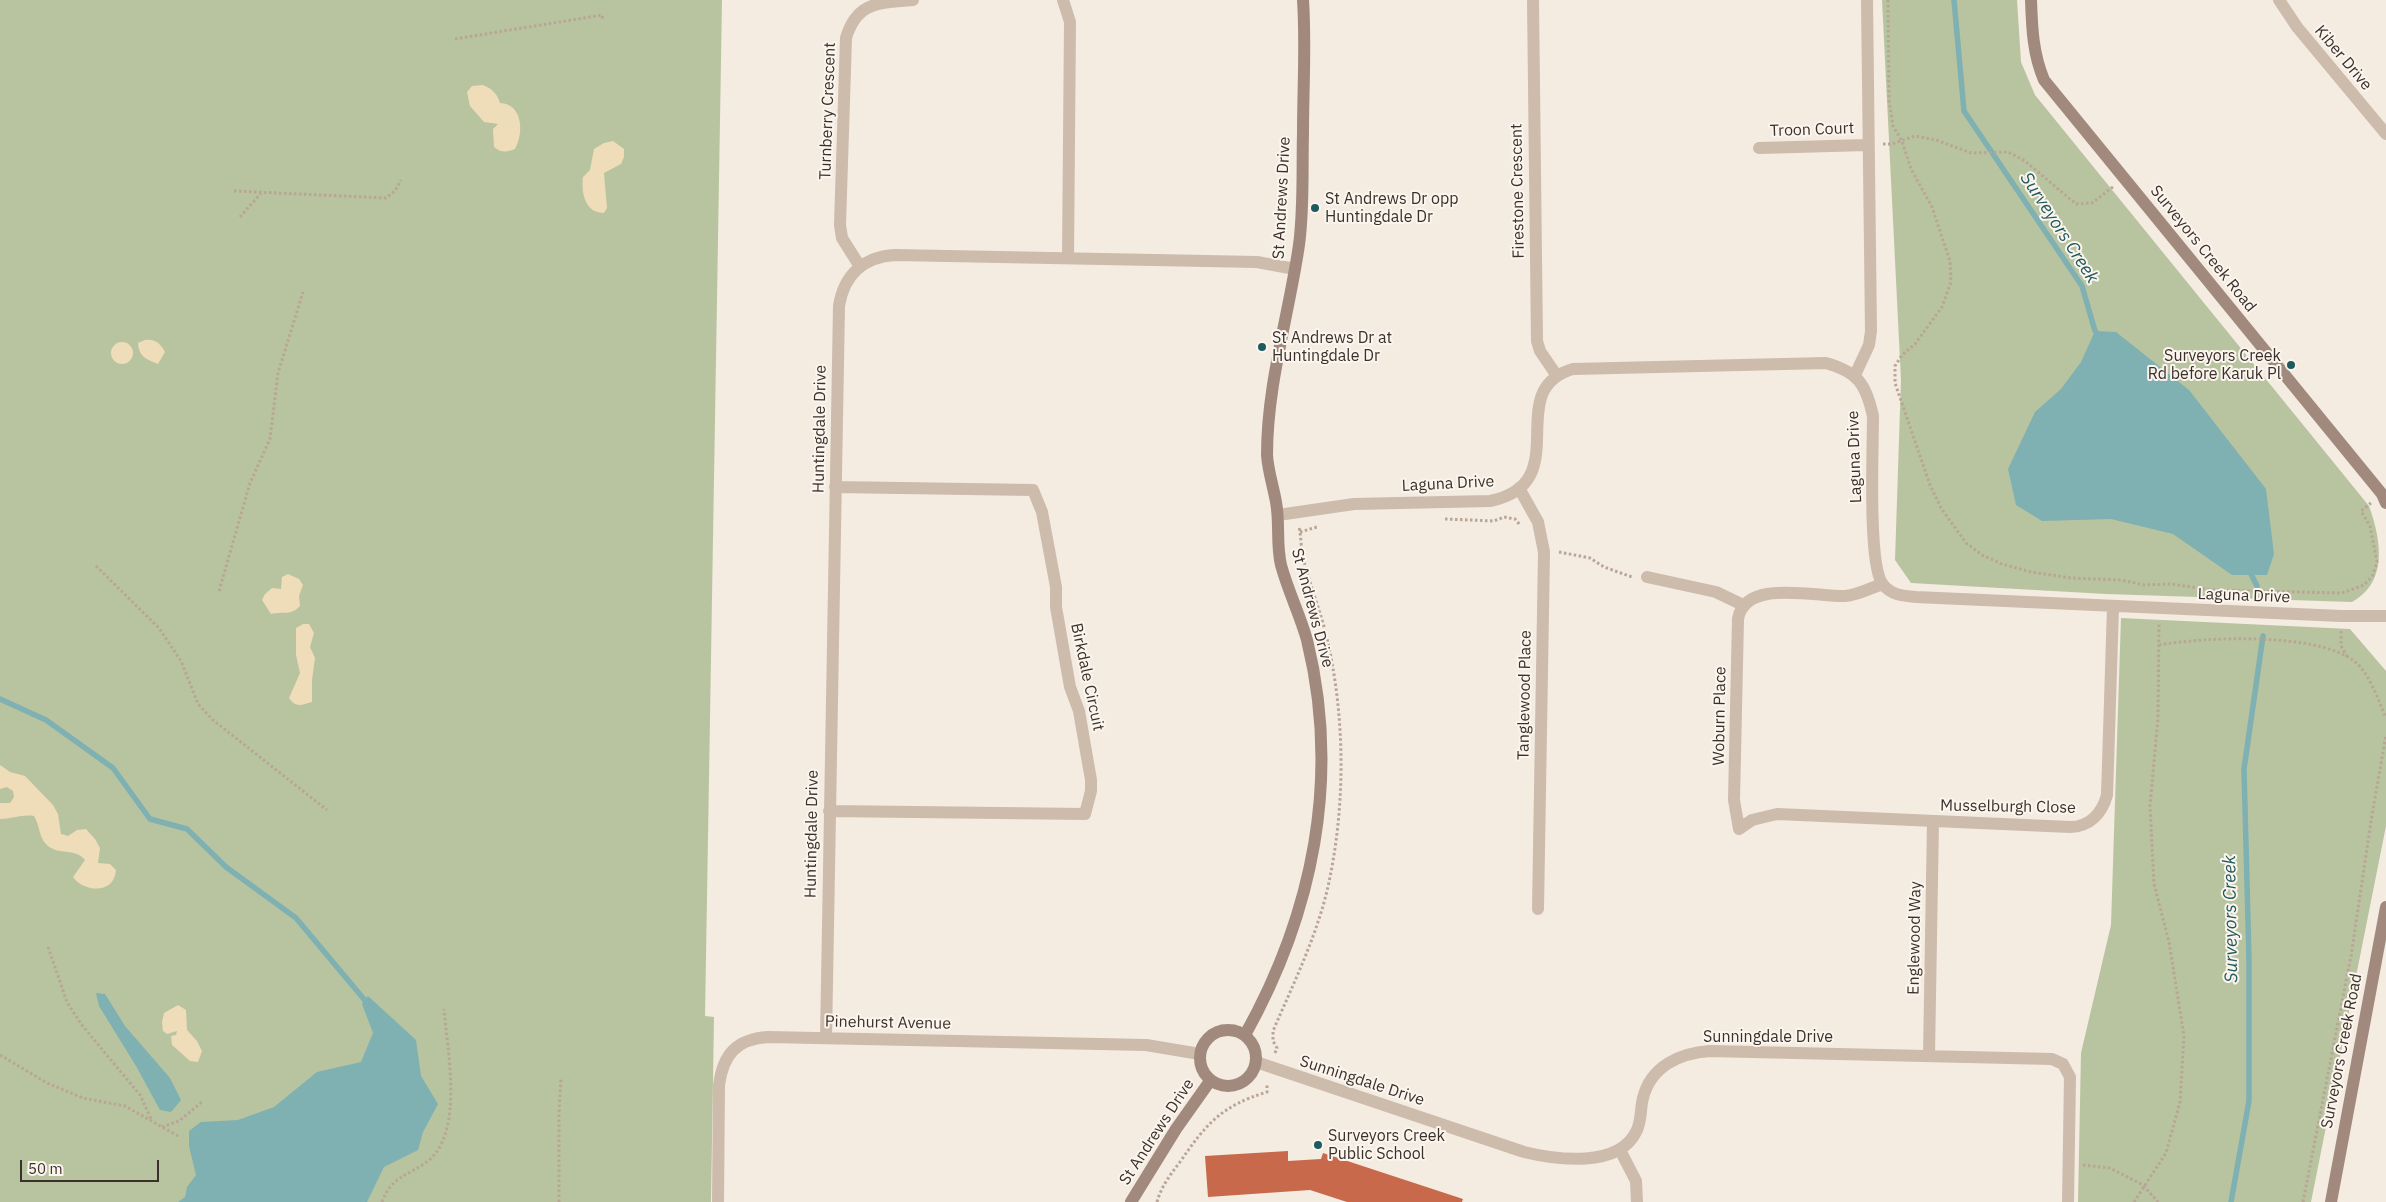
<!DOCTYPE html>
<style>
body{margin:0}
#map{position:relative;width:2386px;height:1202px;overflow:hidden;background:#f4ebe1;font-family:"IBM Plex Sans",sans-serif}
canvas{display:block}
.scale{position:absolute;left:20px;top:1160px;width:139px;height:22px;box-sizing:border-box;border:2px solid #3b302b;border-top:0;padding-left:6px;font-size:15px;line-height:18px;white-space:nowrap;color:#3b302b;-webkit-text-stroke:4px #fbf5ee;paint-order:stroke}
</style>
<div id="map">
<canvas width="2386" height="1202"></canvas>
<div class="scale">50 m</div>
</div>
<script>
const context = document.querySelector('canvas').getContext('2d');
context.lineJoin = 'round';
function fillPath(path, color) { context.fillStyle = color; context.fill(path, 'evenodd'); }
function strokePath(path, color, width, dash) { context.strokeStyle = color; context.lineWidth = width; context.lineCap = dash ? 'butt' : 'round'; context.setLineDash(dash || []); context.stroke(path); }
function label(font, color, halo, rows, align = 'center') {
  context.font = font + ' "IBM Plex Sans",sans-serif'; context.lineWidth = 4; context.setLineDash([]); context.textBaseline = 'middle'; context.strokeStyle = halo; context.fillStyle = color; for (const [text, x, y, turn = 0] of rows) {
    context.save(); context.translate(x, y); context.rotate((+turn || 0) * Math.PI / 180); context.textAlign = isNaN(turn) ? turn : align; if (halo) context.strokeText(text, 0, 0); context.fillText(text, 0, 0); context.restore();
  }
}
fillPath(new Path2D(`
 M0,0H722L705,1016L714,1017L711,1202H0Z
 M1882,0H2017L2021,62L2035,95L2369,506C2383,545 2386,583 2352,602L2106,594L1911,583L1895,560L1901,380Z
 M2121,618L2350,629L2386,671V826L2311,1202H2078L2081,1053L2111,925Z`), '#b8c4a0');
fillPath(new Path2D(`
 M483,85C492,89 497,93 500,103C523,104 524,133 515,149C507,152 501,153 494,147L493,129L498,124L484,122L470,106L467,92L472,86Z
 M613,141L624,149V157L621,164L604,173L607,208L604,213C585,213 581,193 583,177L590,170L594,149L604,143Z
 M145,340C155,339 160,343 165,352L158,364C146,359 139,357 138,343Z
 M111 353a11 11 0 1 1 22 0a11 11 0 1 1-22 0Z
 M288,574L299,579L303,585L299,596L300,606C291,616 283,611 271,614L262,600L265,594L272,588L281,589L282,577Z
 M303,624H309L314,633L310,647L315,658L312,680V702C301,705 296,708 289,698L300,673L296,655V628Z
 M0,765L10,772L25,776L53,805L58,814L61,834L68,836L77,830L86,829L95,839L100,848L98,863L110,864L116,870C115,894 84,893 73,877L85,860C75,847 56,856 46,844C39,837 40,826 34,816C23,814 12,819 0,819V803H10L14,797L13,791L7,787L0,789Z
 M178,1005L186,1010L187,1030L197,1041L202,1051L198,1062L190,1061L172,1045L171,1036L176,1035L177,1031L167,1034L163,1031L162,1022L164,1013Z`), '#efdcb8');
fillPath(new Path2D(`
 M2095,331L2116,332L2189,390L2266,489L2274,554L2267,575H2232L2173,534L2111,519L2042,521L2016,505L2008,469L2035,412L2061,389L2081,362Z
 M96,993L105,994L125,1026L170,1078L181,1100L171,1112L160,1110L136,1066L99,1006Z
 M368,996L416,1040L421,1076L438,1104L423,1132L418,1150L384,1167L367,1202H178L185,1197L187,1187L196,1175L189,1146V1131L201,1122L238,1120L274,1107L317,1072L361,1062L373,1033L362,1004Z`), '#7fb0b2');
strokePath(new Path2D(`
 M1954,0L1964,111L2082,286L2095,331L2099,336
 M2248,568L2257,586
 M0,699L46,720L113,768L150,819L187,829L226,867L296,918L368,1004
 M2231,1202L2249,1101V960L2244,769L2263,636`), '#7fb0b2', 5.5);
fillPath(new Path2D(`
 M1288,1151V1161L1321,1159L1323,1153L1463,1199L1462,1202H1347L1310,1190L1208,1197L1205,1156Z`), '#c8694b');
strokePath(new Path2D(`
 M1888,0L1889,100L1893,126L1902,141L1911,169L1932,207L1950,261L1951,282L1942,307L1915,344L1902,355L1895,366V383L1930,485L1941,508L1966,543L1982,555L2002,564L2031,572L2071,578L2121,580L2144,585L2171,584L2213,590L2342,593L2364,585L2373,575L2377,562L2370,526L2361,511L2371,503
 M455,39L602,15L603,20
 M1883,144H1892L1915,136L1936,140L1971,153L2008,152L2025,161L2076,204L2092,203L2114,186
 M234,191L386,198L395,191L401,180
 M240,217L261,193
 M1445,519L1494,521L1504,517L1515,519L1520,525
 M1300,532L1317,527
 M1559,552L1590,558L1604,567L1632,577
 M96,566L159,628L181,661L198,704L213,720L327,810
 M219,591L250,483L270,439L278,373L303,292
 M2341,631V646L2348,658
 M2159,645C2204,637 2317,632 2354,661C2369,672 2379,702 2386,718
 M48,947L67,1002L81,1024L140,1095L152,1121
 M1275,1053L1277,1048L1273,1041V1031C1294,982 1318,934 1329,882C1346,801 1345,714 1326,634C1319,607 1308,580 1302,553C1301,545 1301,536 1299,527
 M0,1055L47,1083L83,1098L125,1106L178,1136
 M162,1127L179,1121L203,1101
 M2083,1165L2110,1168L2143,1185L2158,1202
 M382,1202C392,1175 409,1176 429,1160C464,1131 447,1048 444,1009
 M559,1202V1111L561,1079
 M1157,1202C1161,1187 1170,1175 1180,1162C1206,1124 1221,1106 1267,1092V1083
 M2134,1202L2166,1153L2180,1102L2184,1036L2169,942L2154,884L2150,806L2158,718L2159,623
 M2303,1202L2351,956L2372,815L2386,735`), '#b9a596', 3, [2.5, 2.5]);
strokePath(new Path2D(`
 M1063,0L1070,22L1068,258
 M1533,0L1537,341L1540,351L1557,376
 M2279,0L2297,27L2386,134
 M1759,148L1867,145
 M859,265L842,238L840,225L846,38C857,1 880,3 913,0
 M1855,375L1869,345L1871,331L1867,0
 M1519,488L1538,522L1544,552L1538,909
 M1278,515L1354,504L1490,501C1578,483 1500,390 1573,369L1826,363C1858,372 1866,384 1873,416C1873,447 1868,562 1882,583C1890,595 1903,596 1916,597L2341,616H2386
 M1647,577L1716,592L1743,605
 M1882,584C1871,588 1858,595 1845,596C1816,597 1745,578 1738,619L1734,800L1739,829L1752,820L1777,814L2070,827C2089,827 2102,814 2107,795L2113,607
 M829,811L1085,814L1091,791V780L1079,711L1070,687L1056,607V587L1042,512L1033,490L835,487
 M826,1038L839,306C844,275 863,257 895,255L1257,262L1295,269
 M1929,1055L1933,821
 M1256,1062L1524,1152C1557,1160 1618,1168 1636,1132C1642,1121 1640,1109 1643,1098C1651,1066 1680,1053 1710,1051L2052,1059L2063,1064L2070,1077L2068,1202
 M1620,1150L1636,1181L1637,1202
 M718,1202L719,1085C723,1055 736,1039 768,1037L1146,1045L1200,1054`), '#cdbbac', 12);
strokePath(new Path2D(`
 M2031,0C2032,29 2033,54 2044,80L2382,494L2386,503
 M1200 1058a28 28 0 1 1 56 0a28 28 0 1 1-56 0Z
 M1245,1035C1313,913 1341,778 1307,640C1300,615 1288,591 1281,565C1276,544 1280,523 1276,502C1273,485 1268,471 1267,455C1267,384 1289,314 1299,245C1304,208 1302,170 1303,133C1303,89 1306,44 1303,0
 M1131,1202L1176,1129L1210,1081
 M2331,1202L2386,907`), '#a18a7d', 12);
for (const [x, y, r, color] of [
 [1315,208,5,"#1f5a5e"],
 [1262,347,5,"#1f5a5e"],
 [2291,365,5,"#1f5a5e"],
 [1318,1145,5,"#1f5a5e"]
]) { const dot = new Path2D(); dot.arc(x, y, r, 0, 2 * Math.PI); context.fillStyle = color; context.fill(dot); strokePath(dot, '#fbf5ee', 2); }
label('16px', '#3b302b', '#fbf5ee', [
 ["Kiber Drive",2343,58,50],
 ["Turnberry Crescent",828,111,-88],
 ["Troon Court",1812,130,-2],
 ["Firestone Crescent",1518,191,-91],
 ["St Andrews Drive",1282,198,-87],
 ["Surveyors Creek Road",2203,249,51],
 ["Huntingdale Drive",820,429,-89],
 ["Laguna Drive",1855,457,-92],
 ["Laguna Drive",1448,484,-3],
 ["Laguna Drive",2244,596,2],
 ["St Andrews Drive",1312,608,75],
 ["Birkdale Circuit",1087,677,78],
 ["Tanglewood Place",1525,695,-89],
 ["Woburn Place",1720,716,-89],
 ["Musselburgh Close",2008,807,1],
 ["Huntingdale Drive",812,834,-89],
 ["Englewood Way",1915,938,-89],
 ["Pinehurst Avenue",888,1023,1],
 ["Sunningdale Drive",1768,1037],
 ["Surveyors Creek Road",2342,1051,-79],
 ["Sunningdale Drive",1362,1081,18],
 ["St Andrews Drive",1157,1132,-57]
]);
label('16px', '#3b302b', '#fbf5ee', [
 ["St Andrews Dr opp",1325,199],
 ["Huntingdale Dr",1325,217],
 ["St Andrews Dr at",1272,338],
 ["Huntingdale Dr",1272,356],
 ["Surveyors Creek",2281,356,"right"],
 ["Rd before Karuk Pl",2281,374,"right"],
 ["Surveyors Creek",1328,1136],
 ["Public School",1328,1154]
], 'left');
label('italic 18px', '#1f5a5e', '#fbf5ee', [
 ["Surveyors Creek",2059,228,57],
 ["Surveyors Creek",2231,919,-91]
]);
</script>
